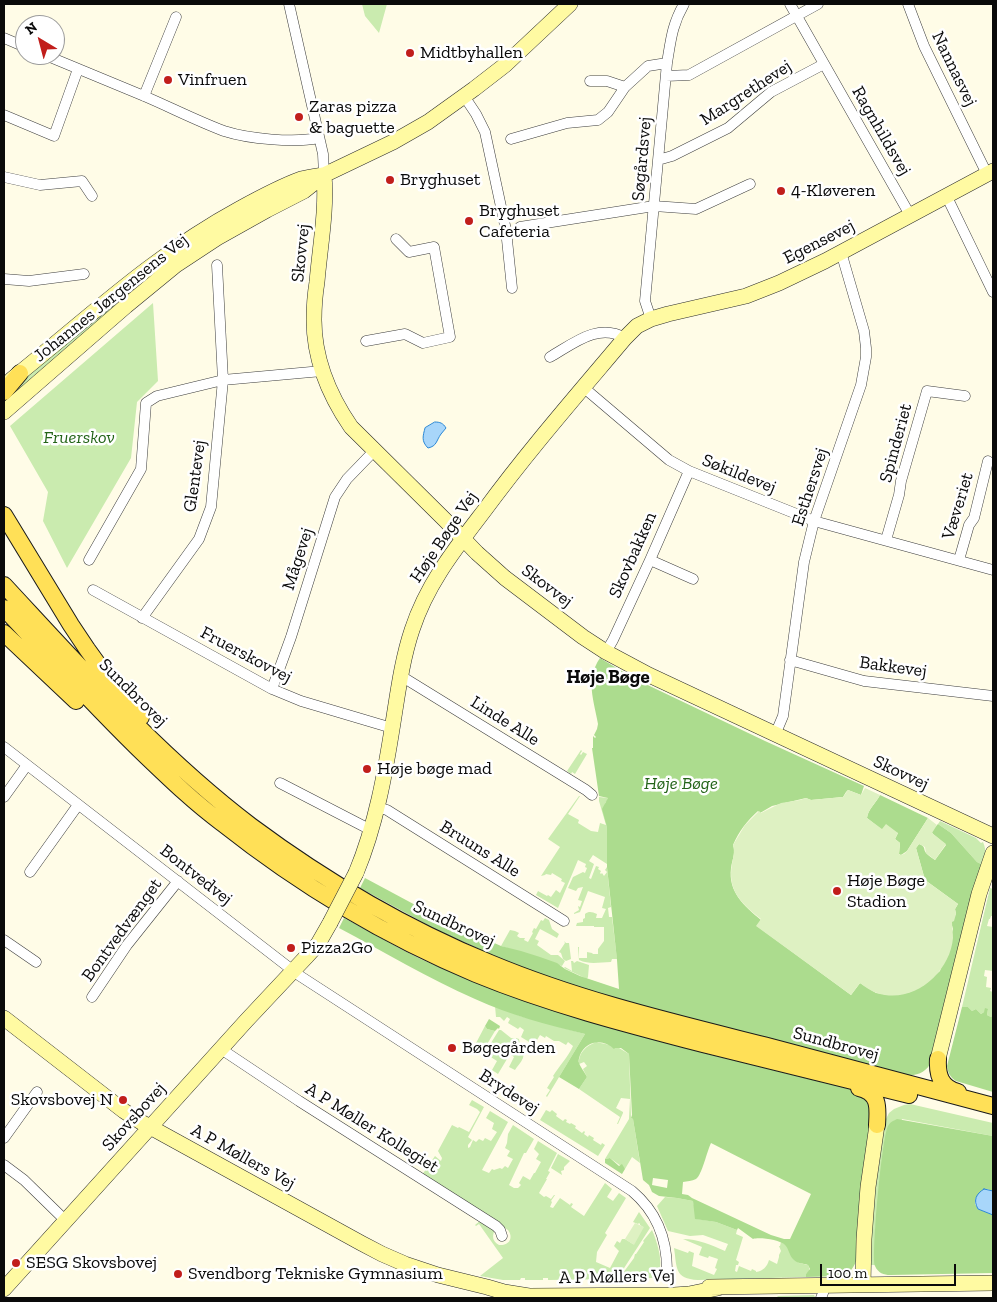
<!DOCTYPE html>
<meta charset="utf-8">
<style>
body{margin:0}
#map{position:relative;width:997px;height:1302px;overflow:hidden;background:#fffce7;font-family:"Zilla Slab",serif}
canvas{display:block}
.frame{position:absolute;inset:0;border:5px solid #0a0a0a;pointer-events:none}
.north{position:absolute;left:15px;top:15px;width:50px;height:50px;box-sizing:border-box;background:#fff;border:1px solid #9d9d9d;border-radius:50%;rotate:323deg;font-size:14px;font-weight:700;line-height:20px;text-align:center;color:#0a0a0a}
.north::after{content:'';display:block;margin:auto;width:18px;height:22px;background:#c11e1b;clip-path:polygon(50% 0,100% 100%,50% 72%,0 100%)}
.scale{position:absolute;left:820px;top:1264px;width:136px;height:22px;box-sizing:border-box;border:2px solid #0a0a0a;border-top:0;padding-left:6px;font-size:15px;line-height:18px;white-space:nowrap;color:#0a0a0a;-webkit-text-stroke:4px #fff;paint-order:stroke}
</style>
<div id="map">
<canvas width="997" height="1302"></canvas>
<div class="frame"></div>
<div class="north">N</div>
<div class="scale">100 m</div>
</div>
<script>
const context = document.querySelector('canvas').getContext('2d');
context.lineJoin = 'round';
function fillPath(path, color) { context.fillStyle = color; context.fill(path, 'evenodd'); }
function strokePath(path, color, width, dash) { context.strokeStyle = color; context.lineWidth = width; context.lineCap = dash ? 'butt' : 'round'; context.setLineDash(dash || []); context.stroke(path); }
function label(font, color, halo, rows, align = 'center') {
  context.font = font + ' "Zilla Slab",serif'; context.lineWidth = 5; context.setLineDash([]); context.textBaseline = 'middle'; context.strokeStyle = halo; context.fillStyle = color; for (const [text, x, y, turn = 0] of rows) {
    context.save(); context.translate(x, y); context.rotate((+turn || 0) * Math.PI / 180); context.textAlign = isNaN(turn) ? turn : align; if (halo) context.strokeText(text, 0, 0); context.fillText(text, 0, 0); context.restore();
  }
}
fillPath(new Path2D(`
 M362,4H387L379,33L365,16Z
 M199,238L4,404V396L129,288Z
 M153,303L158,381L137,402L131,458L67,568L43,521L48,492L10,426Z
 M581,750L582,751L580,754L581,755L583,752L587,754L575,774L572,772L571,774L567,771Z
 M579,796H580L568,814L579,820L578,823L591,831L598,832L600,823L606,825L599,801V797L608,798L607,801L605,803L607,827V864L593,855L589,861L594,864L589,878L591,879L596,866L599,867L598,869L601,871L600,873L601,874L602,873L604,876L607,872L605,870L607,867L611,907L608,908L609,917H612L617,959H612L611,962C600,962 590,965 579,960L578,947H579V958H587V952L592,953L593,954H598V949L604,941V927H594V926H576L577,923L583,922V919L585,918V914C589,911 592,912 597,914L596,918H602L606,909L602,908L605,897L588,891L580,912L574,914V913L579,910L578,906L580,907L582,901L578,900L583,887L578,888L576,891L568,888L573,877L583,872L585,873L587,868L585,867L586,864L578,860L558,908L536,895L538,891L547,896L548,895L551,897L556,890L560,893L565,883L561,881L562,879L552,873L551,875L546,874L545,875L541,876L560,847L548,839Z
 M940,821L976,838L981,843L983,842C987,851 985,856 983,865L977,862L951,833L938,824Z
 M990,888L993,889V916H991L990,919H989L987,926L993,927V971L985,970L984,976L987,977L986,987L991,988L990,991L993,992V1015L991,1017L987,1015L988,1009L981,1014L976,1009L972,1011L968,1007H962Z
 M545,918L549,920L552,929L559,934L557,938L540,929L535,939L539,941L537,945L551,955H558L565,961L562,966L501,946L510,930L515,931L519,933L517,936L520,938H525L524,940L528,942L533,933L532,932L534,928L536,929L541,920L543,921Z
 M564,941L566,943H569L571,959L566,961L563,959L561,953L559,952L565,943Z
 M571,961H573L574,963L577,961L589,965L588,977L587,979L564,968L565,967L572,971Z
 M495,1006L520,1016L585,1034L547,1097L546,1096L550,1090L547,1088L554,1077L553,1076C560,1065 568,1057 573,1046L568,1042L566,1045L559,1041H554L546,1036L545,1038L540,1035L534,1045L521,1037L524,1030L520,1027L518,1029L508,1023L510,1019L507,1017L504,1021L500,1017H496Z
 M485,1026L487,1029L495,1031L486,1046V1051L499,1030H501L511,1038L516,1039V1038L519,1039L520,1045L524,1047C523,1051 524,1054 523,1058C521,1063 517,1066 515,1070L509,1067L514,1057L510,1054L498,1074L492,1070L497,1061L486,1054L485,1055L477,1051L479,1048L475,1045Z
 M596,1042L610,1045L614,1048H619L629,1054L631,1118L633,1119L640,1163L632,1157L625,1169L610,1158L605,1159L629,1119L630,1099L621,1098L616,1108L623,1112V1113L618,1124H617L620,1117L579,1089L587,1077L583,1069L587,1066L584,1062L579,1064C578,1053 586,1046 596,1042Z
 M472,1100L484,1107L468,1137L472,1140L468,1145V1148L470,1147L473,1140L476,1142L479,1139L483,1141L485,1138L491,1141L497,1132L492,1129L494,1123L486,1118L490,1111L508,1122L482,1170L489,1173L492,1169L494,1170L500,1168L502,1169L505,1166L508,1168L513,1159L507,1156L510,1151L505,1148L507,1143L508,1134L513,1125L534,1139L526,1153H524L509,1185L514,1188H518L521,1185L519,1183L523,1176L530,1180L534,1173H535L541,1162L536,1159L539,1154L534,1149L538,1141L557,1153L548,1171L550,1172L546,1179H547L539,1193L544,1197L546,1196L551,1199L554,1195H555L551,1201L552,1202L550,1207L553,1208L560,1198L570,1205L571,1203L573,1204L571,1207L584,1216L605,1183L612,1189L607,1197L613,1201L619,1193L626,1198L605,1233L607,1235L597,1252L596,1262L610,1268L619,1251L614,1246L617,1241L620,1243L622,1239H625L633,1244L643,1227L640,1225V1224L639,1223L638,1224L633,1222L639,1212L650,1228L617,1279L548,1280V1278H543V1280H525V1278H521L520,1280H503L480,1276L503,1258L479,1224L476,1226L475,1225L481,1220L495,1229C492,1236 492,1241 499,1245C509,1246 514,1238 508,1230L422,1175L435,1156L441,1161L442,1158L438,1151L452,1125L458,1128L459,1127L469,1132L480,1112L477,1109L469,1105Z
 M910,1104L993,1123V1136L902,1119L875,1229V1265H870L873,1186L884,1123L889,1113L894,1109L904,1105Z
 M546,1110L550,1112L552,1110L557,1114L556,1116L563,1121L565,1119L567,1120L566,1122L570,1124L571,1123L576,1126L575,1128L582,1133L584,1131L585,1132L584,1134L588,1137L589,1135L594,1138L593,1140L601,1145L602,1143L605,1145L598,1156L540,1120Z
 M558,1154L570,1161L564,1167V1170L561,1171L562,1175L551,1168Z
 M665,1197L677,1198L693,1201L697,1219L716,1222L737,1230L736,1234L743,1237L736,1260L739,1262L738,1265H736L735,1271L737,1272L739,1266L751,1271L752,1269L756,1271V1272C763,1271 767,1267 769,1260L777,1264L779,1257V1255L781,1251L779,1246H780L781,1242L787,1246L799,1263L808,1265C810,1269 810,1272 806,1274V1277L698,1280C674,1279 677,1267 674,1248L688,1253L689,1251L694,1253L692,1266L714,1275L717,1269L715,1268L718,1259L709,1256L708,1258L699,1255L702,1247L683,1239C698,1239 711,1245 725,1251L728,1244L703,1235L690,1236L668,1231L657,1206Z
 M652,1230C657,1241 668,1273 652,1278L621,1279L624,1274L623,1273L634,1258L635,1254H636L644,1242L643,1241Z
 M814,1295L815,1297V1298H776L778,1296Z`), '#caebaf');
fillPath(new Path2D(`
 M600,658L635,679L765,741L864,786L861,795L848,790L846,792L843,797L811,800L806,798L772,806L760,813L758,811C747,821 739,831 733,845C736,853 732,860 731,868C728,892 744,906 761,920L757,926L851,995L860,983L876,993L889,995H897L910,992L924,985L940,971L953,929L951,922L956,914L955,909L958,904L925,880L916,848L919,844C927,847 922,849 927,854C929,856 932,858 935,860L946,845L933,834L931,831L938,824L951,833L977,862L983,865L932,1061C926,1072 919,1076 906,1075L646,1008L580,988L515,965L437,930L360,888L365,878L447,922L501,946L521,951L540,957L557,963L565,969L580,976L619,989L617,960L607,867V827L602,809L608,798L599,796L592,748H593V736L595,738L596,737L594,735L597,729L598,724C594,700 585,680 600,658Z
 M880,795L928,818L907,851L901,855L899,854L900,843L895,839L898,833L882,830L867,818C868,809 876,803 880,795Z
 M344,918C373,933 402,951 432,964C567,1024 711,1054 854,1090L873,1104L857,1259C854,1267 851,1272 843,1276L806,1277V1274L810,1269L808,1265C803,1263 797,1264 793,1259C789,1255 789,1249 785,1245C780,1240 760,1237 753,1239L738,1228L737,1230L716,1222L695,1219L693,1201L677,1198L659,1196L652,1192L649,1185L643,1180L633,1119L631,1118L632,1115L629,1054L621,1048H615L614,1049C603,1038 586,1041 580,1055C579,1058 578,1061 579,1063C580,1066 585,1073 587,1077L579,1089L559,1077L585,1034C548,1025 510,1015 475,999C428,978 384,952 339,928ZM711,1143L811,1194L790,1239H784L771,1235L692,1198L688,1195L682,1194L683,1182C687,1181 692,1181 696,1179C702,1175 707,1151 711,1143ZM653,1178L668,1180L667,1188L652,1185Z
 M962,1007H968L972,1011L976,1009L981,1014L984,1012L985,1008L988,1009L987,1015L991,1017L993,1015V1092L956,1081C950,1077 948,1073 947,1066Z
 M489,1019L500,1026L499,1029L498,1028L495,1031L487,1029L485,1026Z
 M897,1119L993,1136V1191L987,1189L975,1199V1204L978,1209L993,1215V1273L890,1275C884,1275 878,1273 875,1266C871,1256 882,1136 888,1126C890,1122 893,1121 897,1119Z
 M610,1158L619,1166L622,1164L625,1169L622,1174L605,1163V1159Z`), '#acdc8e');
fillPath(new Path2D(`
 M865,788L880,795C876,803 868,809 867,818L882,829L886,824L898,833L895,839L900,843L899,854L900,855L904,854L907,851L928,818L937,825L932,833L946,844L935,860L926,853L925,847L919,844L916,848L925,880L958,904L955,909L956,914L954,921L952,922C952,928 953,933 953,938C950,973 913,1005 877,993C871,991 865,987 860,983L851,995L756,926L761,919C742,904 727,891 732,864C733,858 735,852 733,845L745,825L759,811L761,813L781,803L800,800L806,798L811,800L843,797L848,790L861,795Z
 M635,1223L644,1227L634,1245L625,1239Z`), '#def1c2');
const water = new Path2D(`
 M435,422C440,422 443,423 446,428C444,430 443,432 441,434C436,441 437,446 428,448C421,441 423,436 425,428Z
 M984,1189L993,1191V1215L978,1209C973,1200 976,1194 984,1189Z`);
fillPath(water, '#a8d6fa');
strokePath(water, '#2b87d5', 1);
const street = new Path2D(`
 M289,4L323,154L324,175
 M790,4L910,215
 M908,4L924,46L987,174
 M4,38L25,47
 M45,55C78,69 111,82 144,96C170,107 197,121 224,131C249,139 293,143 319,138
 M666,76L689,75L818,4
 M590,81H607L625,87
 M144,96L176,17
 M464,96L476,114L485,132L506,230L512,288
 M4,115L54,136L78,69
 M511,139L567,123L598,120L608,112L625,87L648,66L667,63
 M658,160L672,156L728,128L771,92L824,64
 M4,177L40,185L82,181L92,196
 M946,195L993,292
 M520,227L654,206L696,209L750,184
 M4,279L29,281L84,274
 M651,319L645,301L667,63C671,39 672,25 684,4
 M366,341L405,334L423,343L450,337L434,247L409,252L396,239
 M550,357C573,344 598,322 625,338
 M583,387L669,460L689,471L814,521L993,570
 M886,540L899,495L901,481L927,391L965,396
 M89,560L141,469L146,403L157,396L223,380L322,371
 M650,560L693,579
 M959,560L969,525L974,518L988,461
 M93,590L272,689L301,701L392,728
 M142,618L199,539L211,507L223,380L217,265
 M606,652L613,640L650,560L689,471
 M790,660L864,681L993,696
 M401,676L586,790L592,795
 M272,689L291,637L335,497L347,479L374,451
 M775,735L783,716L787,687L804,562L814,521L861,385L866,357V348L864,331L841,252
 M4,747L300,976L632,1191C657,1212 667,1238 667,1270
 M280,783L371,830
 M4,797L27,765
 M377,807L387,810L564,921
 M30,872L78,805
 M4,940L36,962
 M92,997L127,945L178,881
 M221,1049L299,1101L496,1226L500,1230L502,1236
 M4,1138L37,1092
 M4,1165L24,1180L66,1221
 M821,1298L823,1293L824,1286`);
const secondary = new Path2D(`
 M324,175C327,210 320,246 317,282C315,294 314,308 314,320C314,360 329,395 351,427L446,521L477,553L505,578L583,637L606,652L649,675L993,836
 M11,380C86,320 154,255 239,209C259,198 279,187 301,179C308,177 316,176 323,175
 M4,412L126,306L176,265L217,238L267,210L304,191L324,175L393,142L428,122L474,89L505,65L570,4
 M356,873C376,825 385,774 393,723C398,692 402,660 412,630C427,584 455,549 484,511C528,451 577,395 625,338L637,326L651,319L668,314L746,296L779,283L825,261L993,171
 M4,1018L124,1111L141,1122L361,1243L382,1254L405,1264L438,1275L487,1287L504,1292L529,1296L674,1295L689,1294L718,1288
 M938,1059L979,894L993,853
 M863,1285L864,1239L868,1187L877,1125
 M709,1287L993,1283
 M4,1289L246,1021L307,956L318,944L330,923`);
const primary = new Path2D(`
 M4,392L20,373
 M4,515L71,625L87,649L105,674L141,717
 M4,585C82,669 159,756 251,826C325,881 405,928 490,963C581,1001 676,1023 771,1047C845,1066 919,1087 993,1106
 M4,608C51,658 97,709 147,757C171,780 195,803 222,823C299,884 385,936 476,974C549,1004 626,1024 703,1044C772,1061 840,1078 909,1095
 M4,633L76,701
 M938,1059C937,1075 941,1088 958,1092
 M859,1088C880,1093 878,1108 877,1125`);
strokePath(street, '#3d3d3d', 11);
strokePath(secondary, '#2c2c2c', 16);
strokePath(primary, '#1b1b1b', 18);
strokePath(street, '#fff', 10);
strokePath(secondary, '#fffaa2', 15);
strokePath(primary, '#ffe057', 16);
const secondaryBridge = new Path2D(`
 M330,923L356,873`);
strokePath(secondaryBridge, '#2c2c2c', 16, []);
strokePath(secondaryBridge, '#fffaa2', 15);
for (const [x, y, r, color] of [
 [410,53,5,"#c11e1b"],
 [168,80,5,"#c11e1b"],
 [299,117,5,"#c11e1b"],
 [390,180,5,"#c11e1b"],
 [781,191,5,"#c11e1b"],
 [469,221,5,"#c11e1b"],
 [367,769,5,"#c11e1b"],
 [837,891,5,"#c11e1b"],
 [291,948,5,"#c11e1b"],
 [452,1048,5,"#c11e1b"],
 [123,1100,5,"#c11e1b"],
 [16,1263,5,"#c11e1b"],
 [178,1274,5,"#c11e1b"]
]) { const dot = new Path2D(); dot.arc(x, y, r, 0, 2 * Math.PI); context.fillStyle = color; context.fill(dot); strokePath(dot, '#fff', 2); }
label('18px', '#0a0a0a', '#fff', [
 ["Midtbyhallen",420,53],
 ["Vinfruen",178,80],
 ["Zaras pizza",309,107],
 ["& baguette",309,128],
 ["Bryghuset",400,180],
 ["4-Kløveren",791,191],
 ["Bryghuset",479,211],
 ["Cafeteria",479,232],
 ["Høje bøge mad",377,769],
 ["Høje Bøge",847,881],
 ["Stadion",847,902],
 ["Pizza2Go",301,948],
 ["Bøgegården",462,1048],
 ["Skovsbovej N",113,1100,"right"],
 ["SESG Skovsbovej",26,1263],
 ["Svendborg Tekniske Gymnasium",188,1274]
], 'left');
label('18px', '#0a0a0a', '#fff', [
 ["Nannasvej",954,69,64],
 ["Margrethevej",746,93,-33],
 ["Ragnhildsvej",881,131,60],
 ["Søgårdsvej",642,159,-85],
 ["Egensevej",819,242,-27],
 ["Skovvej",301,253,-84],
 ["Johannes Jørgensens Vej",111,298,-39],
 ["Spinderiet",896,443,-75],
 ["Søkildevej",739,474,22],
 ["Glentevej",195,476,-82],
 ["Esthersvej",810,487,-72],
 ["Væveriet",958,506,-73],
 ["Høje Bøge Vej",444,537,-56],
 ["Skovbakken",633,555,-66],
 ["Mågevej",298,559,-72],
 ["Skovvej",547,586,37],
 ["Fruerskovvej",246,655,28],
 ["Bakkevej",893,667,8],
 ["Sundbrovej",133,693,45],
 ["Linde Alle",505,721,32],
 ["Skovvej",901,773,25],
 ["Bruuns Alle",480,849,32],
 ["Bontvedvej",196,875,38],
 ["Sundbrovej",454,924,25],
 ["Bontvedvænget",122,930,-54],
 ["Sundbrovej",836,1044,15],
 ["Brydevej",509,1092,33],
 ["Skovsbovej",134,1117,-48],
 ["A P Møller Kollegiet",372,1128,32],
 ["A P Møllers Vej",243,1157,29],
 ["A P Møllers Vej",617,1277,-1]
]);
label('italic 18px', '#236418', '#fff', [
 ["Fruerskov",79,438],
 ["Høje Bøge",681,784]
]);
label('bold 19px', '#0a0a0a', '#fff', [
 ["Høje Bøge",608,678]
]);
</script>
